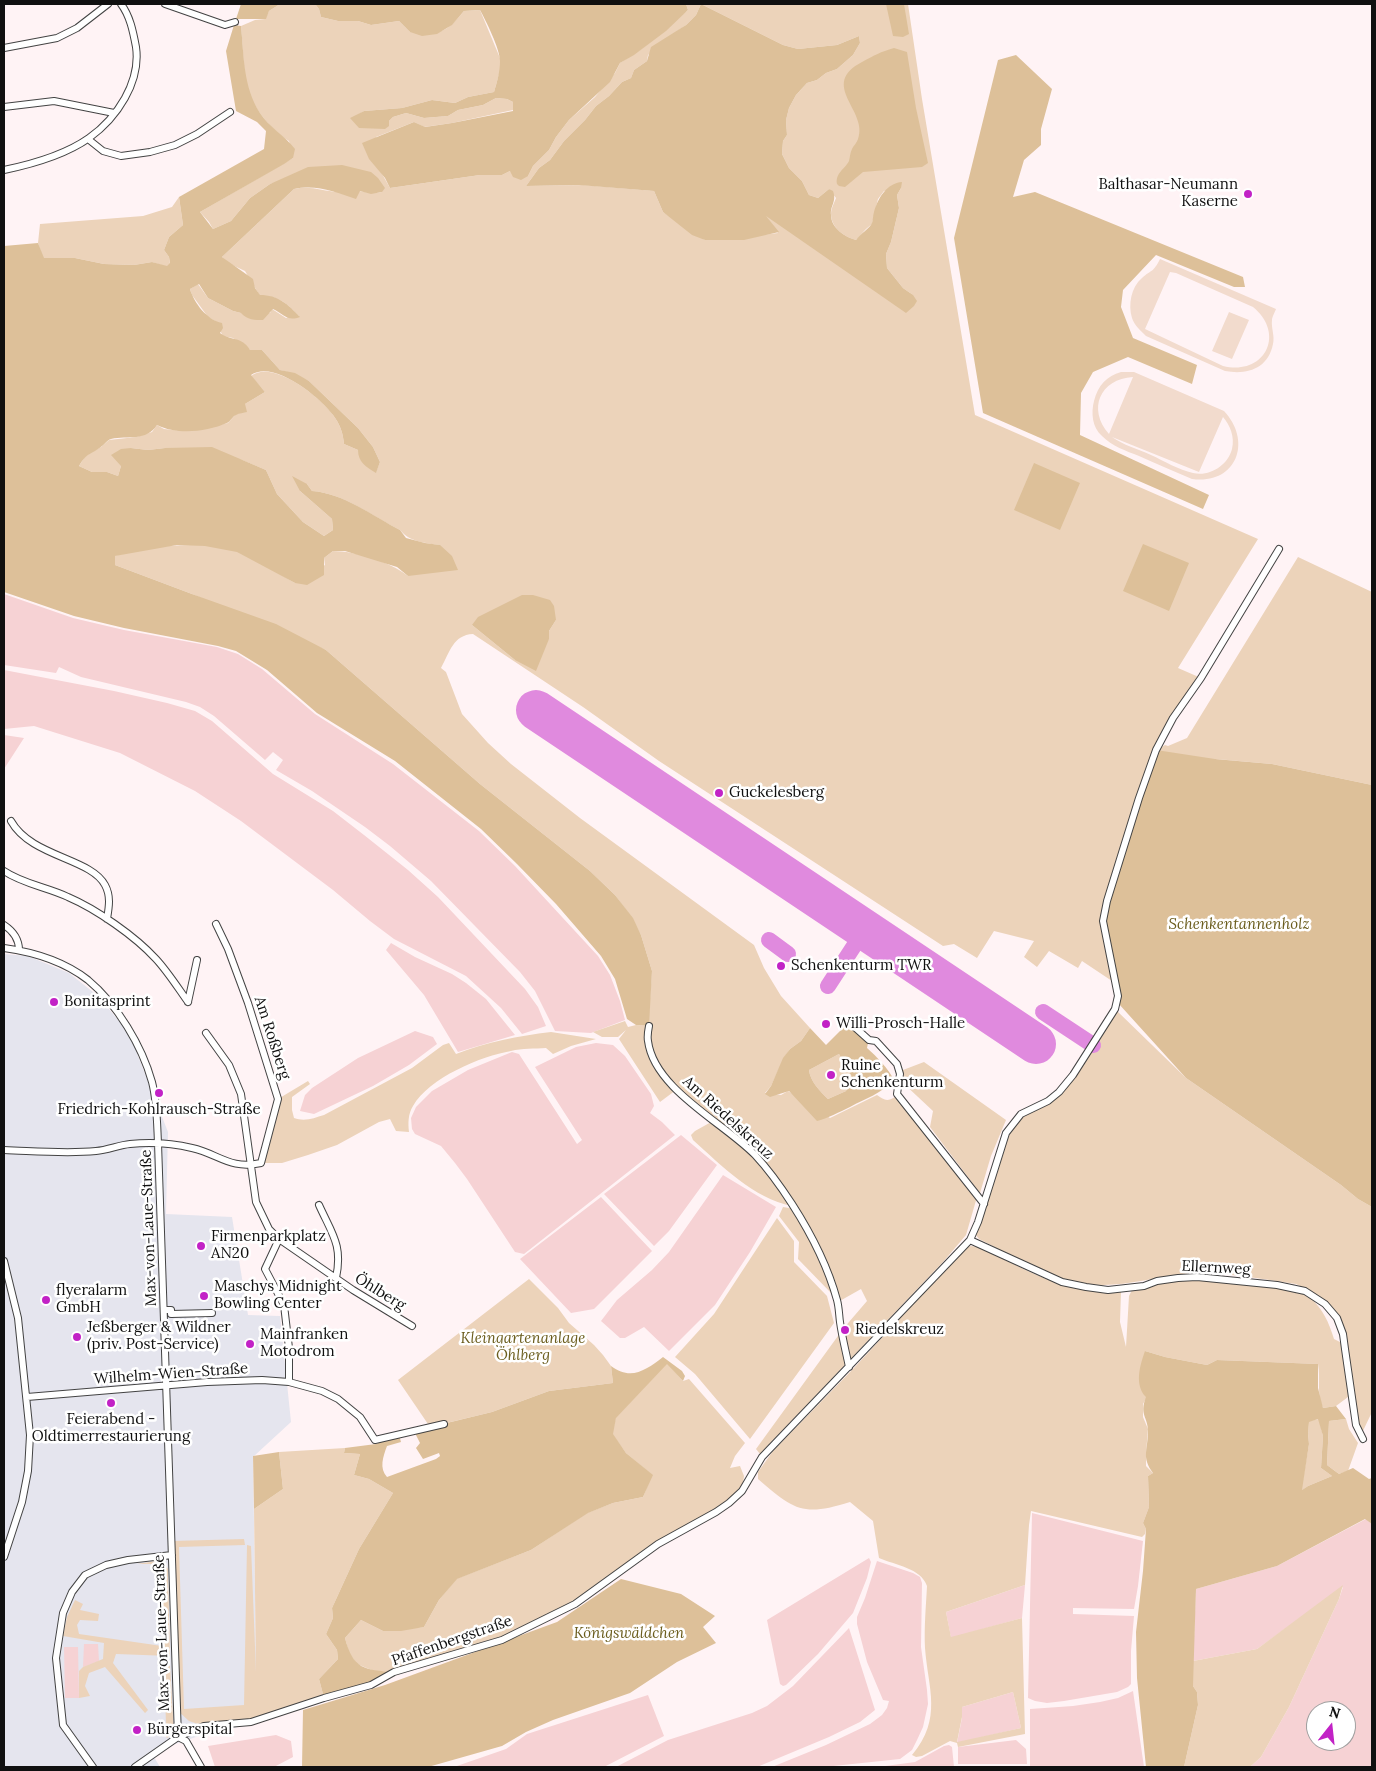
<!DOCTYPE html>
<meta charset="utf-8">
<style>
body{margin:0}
#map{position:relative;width:1376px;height:1771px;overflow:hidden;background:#fff3f5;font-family:Lora,serif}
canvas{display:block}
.frame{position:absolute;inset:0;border:5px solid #101010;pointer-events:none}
.north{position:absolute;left:1306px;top:1701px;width:50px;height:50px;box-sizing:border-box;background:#fff;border:1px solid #9f9f9f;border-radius:50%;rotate:16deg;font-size:14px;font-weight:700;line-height:20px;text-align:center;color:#101010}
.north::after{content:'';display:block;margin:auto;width:18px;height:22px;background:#c222c6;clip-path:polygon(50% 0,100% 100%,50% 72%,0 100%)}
</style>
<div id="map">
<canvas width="1376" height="1771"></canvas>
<div class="frame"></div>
<div class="north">N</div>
</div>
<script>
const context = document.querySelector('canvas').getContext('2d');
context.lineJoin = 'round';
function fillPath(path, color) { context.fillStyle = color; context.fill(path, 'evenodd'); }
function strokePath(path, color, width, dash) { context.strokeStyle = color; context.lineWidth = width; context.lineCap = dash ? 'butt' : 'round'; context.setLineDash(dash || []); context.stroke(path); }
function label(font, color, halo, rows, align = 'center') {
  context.font = font + ' Lora,serif'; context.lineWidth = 5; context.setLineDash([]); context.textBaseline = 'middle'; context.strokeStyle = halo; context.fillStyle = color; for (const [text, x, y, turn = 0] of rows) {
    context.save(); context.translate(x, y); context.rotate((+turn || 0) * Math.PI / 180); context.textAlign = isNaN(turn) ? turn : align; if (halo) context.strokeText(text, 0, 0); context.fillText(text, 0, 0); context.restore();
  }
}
fillPath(new Path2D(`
 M4,954L28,956L69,973L98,996L129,1033L168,1132L166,1214L232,1217L248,1315L280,1316L291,1422L253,1457L257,1723L205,1734L151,1752L160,1767H4Z`), '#e5e5ee');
fillPath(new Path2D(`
 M4,594L73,618L124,630L217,647L238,654L262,669L315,714L393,764L479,831L515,866L598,956L610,975L620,1001L625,1020L591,1033L555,1031L535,991L520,972L431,881L390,846L365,827L312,791L276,770L283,760L273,752L265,760L214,716L200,707L186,702L81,677L59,667L56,673L4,665Z
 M4,670L114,691L167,703L195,711L212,721L273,774L333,811L364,835L408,870L438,897L525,989L538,1007L546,1026L522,1034L501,1008L466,976L394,939L370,921L333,890L241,821L195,791L120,753L34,726L4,729Z
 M4,735L24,738L4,769Z
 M391,943L415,957L452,974L466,983L486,999L515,1035L458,1052L424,995L386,950Z
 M415,1031L433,1037L437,1044L409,1065L373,1086L314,1114L300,1111L305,1095L312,1088L358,1058Z
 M596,1043L613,1045L625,1056L651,1094L654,1106L650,1113L662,1122L675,1135L524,1254L515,1252L467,1179L455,1163L441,1146L415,1134L412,1129L411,1118L416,1107L432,1091L468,1070L512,1052L519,1054L577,1144L582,1140L535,1067L576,1047Z
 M681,1135L717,1165L669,1231L654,1246L604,1194Z
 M723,1175L776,1207L750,1252L715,1305L669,1351L644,1327L625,1338H620L601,1321L617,1300L652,1270L669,1252Z
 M601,1197L652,1251L594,1309L571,1313L520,1259Z
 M1032,1513L1143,1541L1138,1586L1134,1609L1073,1608V1614L1134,1616L1131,1651V1684L1128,1687L1117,1692L1064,1701L1047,1703L1035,1701L1028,1698Z
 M1366,1519L1372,1524V1767H1250L1261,1757L1289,1707L1339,1599L1343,1587L1257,1649L1193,1661L1196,1589L1277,1566ZM1316,1711H1346V1741H1316Z
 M869,1558L871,1562L867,1578L853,1613L818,1654L786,1685L783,1686L780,1684L767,1620Z
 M877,1561L913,1573L920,1577L922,1583L921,1647L927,1690L928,1704L923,1727L917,1740L912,1750L900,1759L824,1767H772L826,1745L870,1724L882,1715L887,1708L889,1701L883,1700L867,1662L857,1624V1617L865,1598Z
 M1025,1585L1022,1618L951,1638L946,1612Z
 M849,1628L875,1710L860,1722L829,1737L757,1767H616L668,1740L752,1713L767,1706L793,1686Z
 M84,1644H98L99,1661L83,1667Z
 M64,1647H78L79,1698H65Z
 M1133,1691L1144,1767H1030V1709L1073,1706L1100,1702L1118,1698Z
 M1013,1692L1021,1728L957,1743L962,1718V1707Z
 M648,1695L664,1736L604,1767H454L506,1749L527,1734Z
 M276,1735L291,1741L293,1757L274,1767H215L208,1746Z
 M1016,1740L1026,1749L1027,1764H958V1747Z
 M949,1745L952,1747L954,1767H878L915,1762L944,1746Z`), '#f6d2d4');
fillPath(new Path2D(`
 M280,4H315L319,9L321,17L338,21H358L371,25L399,21L410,32C440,34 444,35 464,11L480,10L500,58V71L494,92L468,97L455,103L432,100L402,108L364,111L351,119L389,121L393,117L406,113L424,118L448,116L458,110L483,105L496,98L507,99L513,102V110L452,123L424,127L414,122L376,137L381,172L390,188L480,175H502L510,171L528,176L533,166L549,150L556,137L569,120L595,97L615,73L620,63L640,50L688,10L686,4H701L696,15L686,25L665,40L648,55L647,61L634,70L631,78L622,82L609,96L596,106L585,120L564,141L550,160L539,168L526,186L583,185L654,191L663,212L705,240H722L778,233L764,214L913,295L903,288L887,268L886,254L891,242L899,208L897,195L901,188L884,191L878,199L872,224L866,229L856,240C845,237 831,228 831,214C831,209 834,203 836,198L829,189L818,198L809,195L802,181L789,168L782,154L783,141L787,135L786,120L789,108L796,95L807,83L817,80L826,73L837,69L853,55L860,43L859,36L837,45L798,49L783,45L701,4H908L922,99L975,415L1258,539L1178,668L1201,678L1157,750L1165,745L1168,746L1187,738L1298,557L1372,592V785L1272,764L1216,759L1115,983L1082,961L1078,968L1049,951L1037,967L1024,957L1034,941L994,931L977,958L954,944L943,946L659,761L583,707L473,634C453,635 450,652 441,668L446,672L462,714L488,743L511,764L580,818L754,945L764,968L781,996L810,1028L801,1041L790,1049L784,1058L771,1086L765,1093L781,1095L788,1091L830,1118L877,1095C884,1100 887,1102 895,1097L977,1197L966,1235L943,1262L760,1454L756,1449L843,1329L867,1301L861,1289L838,1302L836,1311L833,1295L798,1259L799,1242L779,1216L783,1207L789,1208L792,1206C753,1198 722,1166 693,1140L691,1135L695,1131L713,1121L676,1090L660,1102L619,1039L626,1030L618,1037H602L593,1032L625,1021L628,1027L636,1025L648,1026L652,971L641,935L632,918L615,895L590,871L480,784L326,650L192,594L115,565L114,556C151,546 200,540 237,551C256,557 277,573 295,583L325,565L324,558L333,551C355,551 391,562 408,576L440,545C425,543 410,542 400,530C372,516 343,493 312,491L307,484L300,491L332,519L333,530L324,536L303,522L277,494L266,470L242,460L182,448H165L148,450L131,448L121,466L118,476L107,472H92L79,466L86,455L101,447L109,440L136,437L152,432L157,425L164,429L182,431L203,429L228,423L245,404L265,392L251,376C273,359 320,397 333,415C340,424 343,433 344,444L358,450L376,472L380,462L373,447L358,428L309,381L291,373L280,370L262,350H250L233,338L223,336L215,321L208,317L192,295L190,289L198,284L208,298L233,311L241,313H270L272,309L286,318L299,316C288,304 278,295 260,296L245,271L230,264L222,257L294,189C310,185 323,191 338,192C345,192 352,191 358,191C368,192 372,194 382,192L283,180L270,184L250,198L231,221L213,229L209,222L200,212L293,158L289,141C272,131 252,107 247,87C243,67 243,46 241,26L255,20L265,19L269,11ZM556,620L549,631V639L515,660L472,625Z
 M179,197L183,225L169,237L164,250L169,257L170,264L167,267L152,262L134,265L104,264L75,258H43L38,243L40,224L143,216L172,207Z
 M1115,1009L1186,1078L1341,1185L1358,1199L1372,1207V1412L1360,1437L1354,1426L1348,1397L1336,1406L1323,1408C1316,1392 1321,1380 1318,1364L1217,1360L1207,1365L1165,1357L1145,1351L1147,1397L1143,1404V1417L1148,1429L1146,1453V1466L1153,1473L1148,1476L1149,1507L1143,1523L1146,1529L1145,1534L1142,1537L1031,1511L1029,1525L1025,1585L946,1612L951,1637L1022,1618L1025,1734L958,1747L957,1743L950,1741L922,1756L916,1757L912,1755C943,1718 928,1689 925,1648C924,1627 926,1606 927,1586C921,1568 895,1565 879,1558L873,1521L850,1502C803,1517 794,1510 758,1479V1472L773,1451L853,1369L965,1248L971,1246L979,1247C1029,1271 1064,1294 1121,1292L1120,1322L1126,1347L1129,1296L1133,1288C1148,1287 1161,1283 1175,1281C1198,1278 1292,1285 1309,1297C1323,1308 1329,1323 1334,1339L1342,1343C1336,1316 1321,1295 1296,1284C1260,1279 1217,1270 1182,1274C1150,1278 1120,1288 1087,1284C1049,1279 1013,1256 979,1239L975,1234L1010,1130L1021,1114L1059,1092ZM1013,1692L1021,1728L957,1742L962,1717V1707Z
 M551,1032L596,1039L571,1046L553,1054L546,1048C535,1049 522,1048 511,1051C481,1056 429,1078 413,1106C408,1114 408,1123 409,1132L396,1131L390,1119L379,1122L337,1145L308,1155L282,1163H261L278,1099L308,1081L310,1084L292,1097V1110L294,1118C305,1122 314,1118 324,1115L412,1068L443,1045L449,1043L456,1054C487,1042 518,1036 551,1032Z
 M839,1054L852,1077L846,1091L828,1099C820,1091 810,1081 809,1070Z
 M924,1062L1006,1120L991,1156L980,1193L930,1127L933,1111L902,1082L903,1070Z
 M777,1218L794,1241V1262L827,1296L834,1323L750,1439L695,1374L675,1357L714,1314Z
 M529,1279L558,1308L569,1323L594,1345L603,1355L611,1366L613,1383L549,1391L492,1412L430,1427L398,1380Z
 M667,1363L683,1381L689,1379L745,1443L735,1456L730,1468L740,1466L744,1476L742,1491L729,1503L658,1544L575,1604L502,1640L394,1672L374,1671L357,1664L349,1653L345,1638L361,1620L383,1631L424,1627L439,1600L456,1579L531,1550L587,1513L613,1503L643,1497L652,1475L626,1453L612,1434L616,1417Z
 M1319,1419L1323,1436L1321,1468L1332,1476L1308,1486L1301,1491L1309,1444L1308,1434L1309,1421Z
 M1346,1419L1349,1429L1358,1443L1348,1471L1339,1474L1327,1465L1329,1421Z
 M345,1448L344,1453L360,1454L354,1475L369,1479L393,1493L359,1549L332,1608L333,1618L326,1634L337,1650L338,1659L319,1679L324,1698L251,1722L204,1726L189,1721L177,1710L172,1541L244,1539L245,1545L179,1547L184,1709L244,1705L247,1545L251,1546L256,1672L254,1509L283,1489L279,1452Z
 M163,1560L168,1569L170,1656L116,1654L113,1663L148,1710L145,1713L105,1667L89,1673L85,1686L90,1696L79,1698V1671L83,1667L103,1659L104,1643L63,1636L67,1617L75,1600L83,1604L80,1610L99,1614L98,1621L80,1620L77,1625L79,1634L162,1646L163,1571L155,1564H137Z
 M1343,1585L1339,1599L1289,1707L1261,1757L1250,1767H1184L1198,1705L1197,1692L1193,1686V1661L1257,1649Z
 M164,1665L170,1666L174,1733L167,1738L160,1728L166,1724Z`), '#ecd3ba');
fillPath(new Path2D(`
 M241,4H280L269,11L266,19H236Z
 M315,4H686L688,10L666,31L634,55L620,63L610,82L569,120L556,137L549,150L533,166L528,176L521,180L513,177L510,171L502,175H480L390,188L385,178L369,159L362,143L414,122L425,127L452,123L513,111V102L507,99L496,98L483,105L458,110L448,116L424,118L406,113L393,117L389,121V126L385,129L359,128L350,118L364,111L402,108L432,100L455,103L468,97L494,92C497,82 500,72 500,61C500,49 486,21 480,10L464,11L452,25L437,34L422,36L410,32L399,21L371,25L358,21H338L321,17L319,9Z
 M701,4L783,45L798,49L837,45L859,36L860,43L853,55L837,69L826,73L817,80L807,83L796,95L789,108L786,120L787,135L783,141L782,154L789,168L802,181L809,195L818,198L829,189L833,191C837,202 830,205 831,215C831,228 845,237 856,240C860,234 870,228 872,223C873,220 873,215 874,212C878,198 887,183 902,182L901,188L897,195L899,208L891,242L886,254L887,268L903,288L913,295L917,301L914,306L906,313L766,216L779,232L744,240H705L692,235L663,212L654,191L579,185L526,186L539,168L550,160L564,141L585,120L596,106L609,96L622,82L631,78L634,70L647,61L651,47L686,25L696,15Z
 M886,4H904L909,34L903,37L893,36Z
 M234,25L241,26C244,55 243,87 260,113C269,127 285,136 295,149L293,158L284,164L200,212L213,229L231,221L250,198L270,184L308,167L342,165L371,172L378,178L385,188L382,192L371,194L360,191L356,199C336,192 316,184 294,189L222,257L253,279L255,288L260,295C278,295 288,304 300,317C287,322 284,314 273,309L263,320C255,320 247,320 241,313L233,311L208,298L199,284L190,289C194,303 207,320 222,323L223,328L220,333C230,341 242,336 250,350H262L280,370L295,373L309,381L358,428L373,447L380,462L376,473C366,467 358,462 358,450L344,444C343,433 340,424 333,415C320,397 273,359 251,375L265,392L245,404L247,412C244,413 239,413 236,415C232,417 231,421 227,423C206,432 177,435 157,425C146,442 128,435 111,439C107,440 105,444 102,446C90,456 88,451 79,466L92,472H107L118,476L121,466L111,455L121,449L131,448L148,450L165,448L212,447L266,470L277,494L303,522L324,536L333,530L332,519L300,491L292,476L307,484L312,491C343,493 373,516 400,530L406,538L425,543L440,545L452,556L458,570L408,576L397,567L345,551H333L324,558V575L307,585L295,583L237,552L205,546L177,545L115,556V565L192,594L276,624L326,650L480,784L590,871L615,895L633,918L641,935L652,971L649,1026L636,1025L627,1019L615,979L601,956L556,904L517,864L481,829L395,761L317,713L267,670L236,651L218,646L124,628L74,616L4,592V246L38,243L44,258H75L104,264L134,265L152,262L167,266L170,263L169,257L164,250L169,237L183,225L179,197L264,149L266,131L257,122L236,111L226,51Z
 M894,48L907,52L916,108L928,163L922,167L863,172L845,187L839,186L837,184C835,173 845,169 849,161C850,157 850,153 852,149C853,146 857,143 858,139C869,111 818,85 862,62C875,55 880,52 894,48Z
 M1016,55L1052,89L1041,129V145L1024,160L1013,197L1035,192L1243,277L1245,287H1234L1156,255L1123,290L1121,307L1133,338L1197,365L1192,384L1128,357L1093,372L1081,393L1080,435L1209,495L1203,509L983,413L954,238L998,60Z
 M1034,463L1080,483L1060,530L1014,510Z
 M1143,544L1189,563L1169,611L1123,591Z
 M522,595H533L550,600L554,606L556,620L549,631V639L536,671L515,660L472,625L478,617Z
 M1156,750L1215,759L1272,764L1372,785V1207L1358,1199L1341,1185L1186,1078L1118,1003L1103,921Z
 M848,1023L868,1043L867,1048C877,1057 888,1068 894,1080C881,1094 866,1098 850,1107C839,1112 829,1118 817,1121L789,1091L770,1097L765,1094L771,1086L783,1058L790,1049L801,1041L810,1028L826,1045ZM839,1054L852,1077L846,1091L828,1099C820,1091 810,1081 809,1070Z
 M1145,1351L1165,1357L1207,1365L1217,1360L1318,1364V1388L1323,1408L1336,1406L1346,1419L1329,1421L1327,1465L1339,1474L1353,1468L1369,1479L1372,1478V1524L1365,1519L1277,1566L1196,1589L1193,1686L1197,1692L1198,1705L1184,1767H1146L1137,1678L1136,1632L1143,1571L1146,1529L1143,1523L1149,1507L1148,1476L1153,1473C1141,1457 1148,1450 1148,1431C1148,1417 1139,1415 1146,1397C1134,1385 1140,1365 1145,1351ZM1318,1419L1323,1436L1321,1468L1332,1476L1308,1486L1302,1490L1309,1444L1308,1434L1309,1422Z
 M663,1357L682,1371L685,1376L683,1381L667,1364L616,1418L613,1434L626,1453L653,1475L643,1497L613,1503L588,1513L531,1550L457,1579L439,1600L424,1627L401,1631H383L361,1620L345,1638C353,1669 364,1670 394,1672L371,1685L324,1698L319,1679L338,1659L337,1650L326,1634L333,1618L332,1608L359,1549L393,1493L369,1479L354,1475L360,1454L344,1453L345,1448L376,1444L399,1435L401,1442L387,1446C383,1457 379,1468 387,1477L436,1459L440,1456L439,1453L423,1459L416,1448L420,1443L414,1431L492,1412L549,1391L613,1383L611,1366C631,1381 646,1370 663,1357Z
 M279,1452L283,1489L254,1509L253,1456Z
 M621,1579L681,1594L715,1616L703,1627L716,1643L677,1662L630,1693L553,1720L526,1732L502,1746L428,1767H302L303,1710L385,1685L557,1622Z`), '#ddc099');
fillPath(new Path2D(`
 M1160,259L1276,309C1275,312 1272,317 1272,320C1271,328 1275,336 1273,344C1268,369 1247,375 1225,371L1146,336C1141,331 1134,325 1132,318C1128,305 1131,287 1142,278C1152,269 1153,273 1160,259ZM1170,272L1176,273L1253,307C1286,334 1265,376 1223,366L1145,329Z
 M1229,312L1249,320L1232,359L1212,351Z
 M1121,372H1134L1224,411C1253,442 1236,485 1192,479C1174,471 1156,464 1139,456C1126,451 1112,446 1102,436C1092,427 1091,413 1094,401C1098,385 1107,376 1121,372ZM1133,377L1109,434C1087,409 1100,379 1133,377ZM1223,417C1230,425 1235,437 1232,449C1228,465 1210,477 1193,473C1179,470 1164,461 1151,455C1138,449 1123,445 1112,437L1199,472Z`), '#f2dbcd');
strokePath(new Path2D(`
 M769,940L788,954
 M828,986L865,929
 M1043,1012L1093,1045
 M1014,1029L1020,1021`), '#e08ade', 16);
strokePath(new Path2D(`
 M536,710L1036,1044`), '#e08ade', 40);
const minor = new Path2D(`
 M165,4L225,25L235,22
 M4,48L57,38L77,28L108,4
 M4,107L54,101L114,113
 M88,139L103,151L121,156L150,152L175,145L197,134L230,112
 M4,170C33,164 65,155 89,138C117,118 141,82 136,47C133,31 130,16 121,4
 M11,821C31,857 91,858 105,885C111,896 109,907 107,919
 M4,871C23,884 47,887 68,897C96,909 135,936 156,959C168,972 178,988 188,1002
 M4,925C13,931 19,939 19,950
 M4,948C33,952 65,962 88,980C117,1004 142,1046 152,1082C157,1101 157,1123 158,1143L178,1737
 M188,1002L197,960
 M849,1022L869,1040L876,1041L897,1064L900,1074L897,1094L984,1204
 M649,1026C648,1031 647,1036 648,1041C654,1089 724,1123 755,1155C769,1170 781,1187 792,1204C810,1232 828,1267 837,1300C839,1307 839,1315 840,1322C842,1337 846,1352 849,1367
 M206,1033L229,1065L241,1094L256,1202L269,1229L279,1239L265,1269L284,1305L289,1348V1382
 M4,1150C34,1151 66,1154 96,1151C108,1150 119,1145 130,1144C151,1142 171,1143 192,1148C219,1154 230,1170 261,1163L278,1099L248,1003L228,949L216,924
 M319,1205C332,1234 343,1245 336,1278
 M279,1239L353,1290L412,1326
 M970,1240L1062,1282L1086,1287L1108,1290L1144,1286L1157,1281L1178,1278L1197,1277L1277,1285L1305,1291L1325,1304L1337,1318L1343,1334L1345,1349L1356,1425L1363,1439
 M4,1261L18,1318L30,1435L28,1471L22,1502L4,1557
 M164,1310H171V1314L212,1313
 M27,1397L207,1382L262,1380L289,1382L322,1391L338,1399L360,1417L375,1440L444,1424
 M178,1737L186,1741L201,1767
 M93,1767L63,1725L56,1658L63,1613L72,1592L85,1575L106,1565L128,1560L172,1555
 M135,1767L178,1737L204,1726L251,1722L324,1698L371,1685L394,1672L502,1640L575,1604L658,1544L716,1512L729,1503L742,1491L762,1457L970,1240L978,1222L1006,1133L1021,1114L1048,1101L1059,1092L1073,1075L1115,1009L1118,996L1103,921L1107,901L1139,798L1156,750L1173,718L1201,678L1279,549`);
strokePath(minor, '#434343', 8);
strokePath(minor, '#fff', 6);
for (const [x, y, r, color] of [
 [1248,194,5,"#c222c6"],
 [719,793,5,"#c222c6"],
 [781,966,5,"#c222c6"],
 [54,1002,5,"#c222c6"],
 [826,1024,5,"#c222c6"],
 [831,1075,5,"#c222c6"],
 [159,1093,5,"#c222c6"],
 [201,1246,5,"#c222c6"],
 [204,1296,5,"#c222c6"],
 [46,1300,5,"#c222c6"],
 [845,1330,5,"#c222c6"],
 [77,1337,5,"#c222c6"],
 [250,1344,5,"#c222c6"],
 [111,1403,5,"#c222c6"],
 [137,1730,5,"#c222c6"]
]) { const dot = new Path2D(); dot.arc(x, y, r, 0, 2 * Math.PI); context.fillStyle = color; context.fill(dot); strokePath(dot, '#fff', 2); }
label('15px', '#101010', '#fff', [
 ["Balthasar-Neumann",1238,185,"right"],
 ["Kaserne",1238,202,"right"],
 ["Guckelesberg",729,793],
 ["Schenkenturm TWR",791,966],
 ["Bonitasprint",64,1002],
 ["Willi-Prosch-Halle",836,1024],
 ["Ruine",841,1066],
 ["Schenkenturm",841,1083],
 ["Friedrich-Kohlrausch-Straße",159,1110,"center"],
 ["Firmenparkplatz",211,1237],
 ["AN20",211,1254],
 ["Maschys Midnight",214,1287],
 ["Bowling Center",214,1304],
 ["flyeralarm",56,1291],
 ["GmbH",56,1308],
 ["Jeßberger & Wildner",87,1328],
 ["(priv. Post-Service)",87,1345],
 ["Riedelskreuz",855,1330],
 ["Mainfranken",260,1335],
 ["Motodrom",260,1352],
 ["Feierabend -",111,1420,"center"],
 ["Oldtimerrestaurierung",111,1437,"center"],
 ["Bürgerspital",147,1730]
], 'left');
label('italic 15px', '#6b5d1d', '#fff', [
 ["Schenkentannenholz",1239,925],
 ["Kleingartenanlage",523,1339],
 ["Öhlberg",523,1356],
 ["Königswäldchen",629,1634]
]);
label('15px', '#101010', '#fff', [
 ["Am Roßberg",272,1038,72],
 ["Am Riedelskreuz",728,1118,42],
 ["Max-von-Laue-Straße",149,1228,-92],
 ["Ellernweg",1216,1268,3],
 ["Öhlberg",380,1292,32],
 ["Wilhelm-Wien-Straße",171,1374,-4],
 ["Max-von-Laue-Straße",162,1633,-92],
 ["Pfaffenbergstraße",452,1641,-19]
]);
</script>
